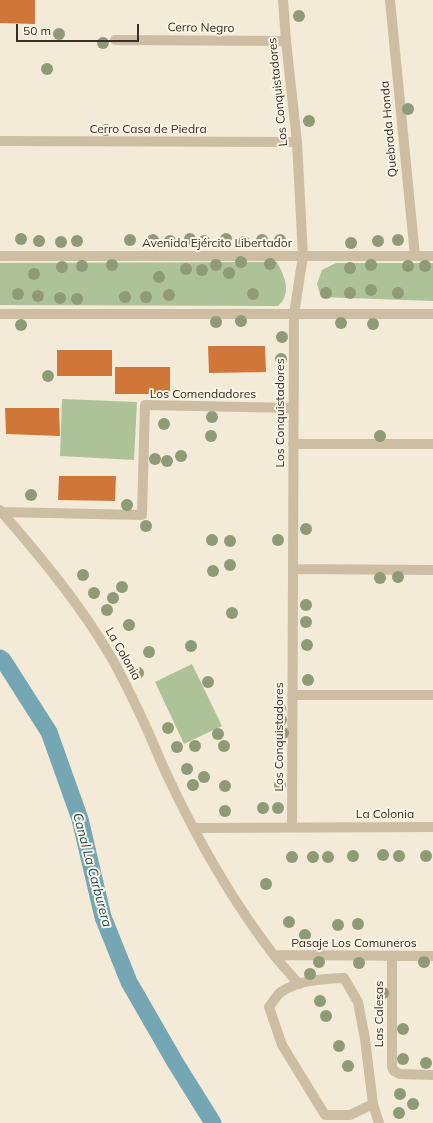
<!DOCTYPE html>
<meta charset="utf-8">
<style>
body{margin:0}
#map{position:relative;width:433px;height:1123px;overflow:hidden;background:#f3ebd8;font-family:Mulish,sans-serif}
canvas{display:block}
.scale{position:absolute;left:16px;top:24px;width:123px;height:18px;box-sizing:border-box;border:2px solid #372e26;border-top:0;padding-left:5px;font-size:12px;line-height:14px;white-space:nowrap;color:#372e26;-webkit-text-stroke:3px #fbf4e4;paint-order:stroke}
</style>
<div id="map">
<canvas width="433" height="1123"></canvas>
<div class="scale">50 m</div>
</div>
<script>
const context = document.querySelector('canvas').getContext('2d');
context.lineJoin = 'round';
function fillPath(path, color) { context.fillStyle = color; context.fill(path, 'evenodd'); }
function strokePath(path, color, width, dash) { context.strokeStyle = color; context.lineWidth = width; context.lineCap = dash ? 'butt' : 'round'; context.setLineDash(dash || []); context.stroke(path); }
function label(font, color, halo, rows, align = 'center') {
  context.font = font + ' Mulish,sans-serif'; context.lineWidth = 4; context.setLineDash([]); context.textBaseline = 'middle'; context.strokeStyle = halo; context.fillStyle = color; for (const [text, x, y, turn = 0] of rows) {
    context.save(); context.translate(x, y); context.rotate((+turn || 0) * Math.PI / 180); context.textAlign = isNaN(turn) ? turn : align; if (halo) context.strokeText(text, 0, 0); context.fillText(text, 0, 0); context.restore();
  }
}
fillPath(new Path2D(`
 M277,262C282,272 290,286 284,298C283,301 280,304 278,306L0,305V263Z
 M336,263H433V301L321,297L317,284L322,270Z
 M62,399L137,402L134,460L60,456Z
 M192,664L222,726L184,744L155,682Z`), '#adc397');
strokePath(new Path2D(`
 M0,658L3,660L49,732L80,819L103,917L129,982L175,1062L213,1123`), '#74a6b3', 17);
fillPath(new Path2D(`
 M0,0H35V24L0,23Z
 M208,346H265L266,372L209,373Z
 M57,350H112V376H57Z
 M115,367H170V394H115Z
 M5,408H59L60,436L6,434Z
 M59,476H116L115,501L58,500Z`), '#d17639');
strokePath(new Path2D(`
 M373,1104L350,1115H325L282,1045L269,1007C273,1002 276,996 281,992C299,980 323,979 344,978L358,1002L365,1039L373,1104L379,1123`), '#ccbda3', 10);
strokePath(new Path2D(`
 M283,0L286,41L297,142L303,256L294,314L292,828
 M390,0L415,256
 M115,40L286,41
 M0,141L297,142
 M0,256H433
 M0,314H433
 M293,444H433
 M0,510C40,556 80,604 111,657C124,680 135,703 146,727C154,744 160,761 168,777C197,839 231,899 273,954C281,964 290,974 299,984
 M2,512L142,515L145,405L293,408
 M293,569L433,570
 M292,695H433
 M194,828L433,827
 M274,955L433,956
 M392,956V1067L394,1071L400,1074L433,1075`), '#ccbda3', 10);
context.fillStyle = '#8f9a77';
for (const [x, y] of [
 [299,16],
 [59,34],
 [103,43],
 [47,69],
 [408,109],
 [309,121],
 [106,130],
 [21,239],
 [190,239],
 [226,239],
 [130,240],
 [153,240],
 [262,240],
 [280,240],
 [398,240],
 [39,241],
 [77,241],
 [170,241],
 [204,241],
 [378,241],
 [61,242],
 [244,242],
 [351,243],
 [241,262],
 [270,264],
 [112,265],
 [216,265],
 [371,265],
 [82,266],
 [408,266],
 [425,266],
 [62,267],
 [350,268],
 [186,269],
 [202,270],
 [229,273],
 [34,274],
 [159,277],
 [371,290],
 [326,293],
 [350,293],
 [398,293],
 [18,294],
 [253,294],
 [169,295],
 [38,296],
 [125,297],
 [146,297],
 [60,298],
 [77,299],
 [241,321],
 [216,322],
 [341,323],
 [373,324],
 [21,325],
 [282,337],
 [281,359],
 [48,376],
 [212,417],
 [164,424],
 [211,436],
 [380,436],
 [181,456],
 [155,459],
 [167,461],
 [31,495],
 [127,505],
 [146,526],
 [306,529],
 [212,540],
 [278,540],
 [230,541],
 [230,565],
 [213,571],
 [83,575],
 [398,577],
 [380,578],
 [122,587],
 [94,593],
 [113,598],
 [306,605],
 [107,610],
 [232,613],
 [306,622],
 [129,625],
 [307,645],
 [191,646],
 [149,652],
 [138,673],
 [308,680],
 [208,682],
 [280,708],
 [281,720],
 [168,728],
 [283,733],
 [218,734],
 [195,746],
 [224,746],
 [177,747],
 [187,769],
 [204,777],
 [193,785],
 [280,785],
 [225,786],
 [263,808],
 [278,808],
 [225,811],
 [383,855],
 [353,856],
 [399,856],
 [426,856],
 [292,857],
 [313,857],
 [328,857],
 [266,884],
 [289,922],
 [358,924],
 [338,925],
 [305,935],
 [319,962],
 [424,962],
 [359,963],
 [310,974],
 [383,993],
 [320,1001],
 [326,1016],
 [403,1029],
 [339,1046],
 [403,1059],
 [426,1063],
 [348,1066],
 [400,1094],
 [413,1104],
 [399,1113]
]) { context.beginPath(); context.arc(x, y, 6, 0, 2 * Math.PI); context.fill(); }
label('12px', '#372e26', '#fbf4e4', [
 ["Cerro Negro",201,28,1],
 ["Los Conquistadores",278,92,-96],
 ["Cerro Casa de Piedra",148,129],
 ["Quebrada Honda",389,129,-95],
 ["Avenida Ejército Libertador",217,243],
 ["Los Comendadores",203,394],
 ["Los Conquistadores",280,413,-90],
 ["La Colonia",123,654,60],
 ["Los Conquistadores",279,737,-90],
 ["La Colonia",385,814],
 ["Pasaje Los Comuneros",354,943],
 ["Las Calesas",379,1014,-90]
]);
label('italic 13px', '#184c5c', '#fbf4e4', [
 ["Canal La Carburera",92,870,75]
]);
</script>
